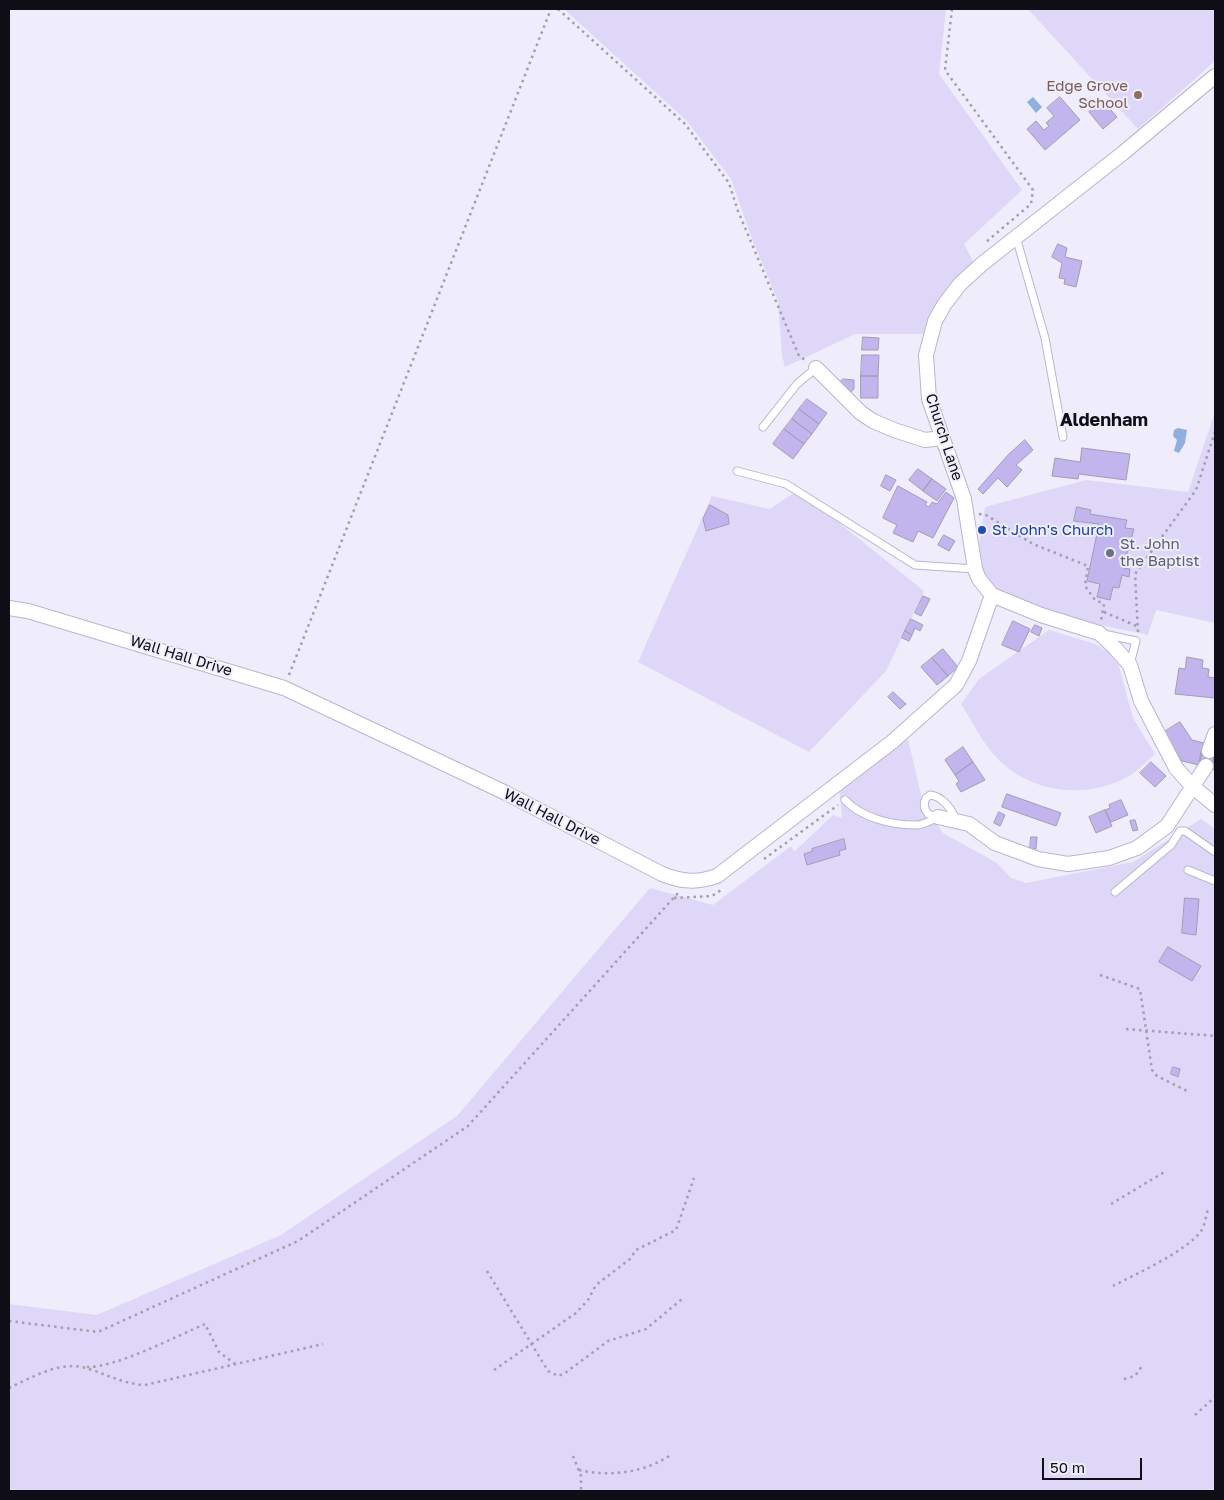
<!DOCTYPE html>
<style>
body{margin:0}
#map{position:relative;width:1224px;height:1500px;overflow:hidden;background:#efecfc;font-family:"Golos Text",sans-serif}
canvas{display:block}
.frame{position:absolute;inset:0;border:10px solid #0f0d16;pointer-events:none}
.scale{position:absolute;left:1042px;top:1458px;width:100px;height:22px;box-sizing:border-box;border:2px solid #0f0d16;border-top:0;padding-left:6px;font-size:15px;line-height:18px;white-space:nowrap;color:#0f0d16;-webkit-text-stroke:4px #efecfc;paint-order:stroke}
</style>
<div id="map">
<canvas width="1224" height="1500"></canvas>
<div class="frame"></div>
<div class="scale">50 m</div>
</div>
<script>
const context = document.querySelector('canvas').getContext('2d');
context.lineJoin = 'round';
function fillPath(path, color) { context.fillStyle = color; context.fill(path, 'evenodd'); }
function strokePath(path, color, width, dash) { context.strokeStyle = color; context.lineWidth = width; context.lineCap = dash ? 'butt' : 'round'; context.setLineDash(dash || []); context.stroke(path); }
function label(font, color, halo, rows, align = 'center') {
  context.font = font + ' "Golos Text",sans-serif'; context.lineWidth = 4; context.setLineDash([]); context.textBaseline = 'middle'; context.strokeStyle = halo; context.fillStyle = color; for (const [text, x, y, turn = 0] of rows) {
    context.save(); context.translate(x, y); context.rotate((+turn || 0) * Math.PI / 180); context.textAlign = isNaN(turn) ? turn : align; if (halo) context.strokeText(text, 0, 0); context.fillText(text, 0, 0); context.restore();
  }
}
fillPath(new Path2D(`
 M564,9H946L939,74L1022,190L964,244L974,263L926,334H855L785,367L782,355L778,301L752,239L731,179L687,121Z
 M1028,9H1215V61L1138,129Z
 M1215,412V623L1156,610L1148,635L1044,613L1006,599L984,578L978,551L985,507L1086,480L1188,492Z
 M798,490L924,591L886,671L809,752L638,662L712,496L770,509Z
 M1049,630L1095,644L1111,654L1119,666L1133,718L1155,754C1147,761 1138,771 1129,776C1084,802 1022,792 990,750C979,736 971,719 961,704L979,679Z
 M908,739L923,804L943,833L997,863L1011,878L1026,883L1133,862L1201,819L1215,829V1491H9V1304L97,1315L281,1235L457,1116L650,888L713,905L791,846L794,852L833,815L842,818L839,787Z`), '#ded7f8');
fillPath(new Path2D(`
 M1033,97L1042,107L1036,113L1027,102Z
 M1178,428L1187,430L1185,443L1179,453L1174,451L1177,440L1173,436L1174,430Z`), '#8fafe0');
const building = new Path2D(`
 M1060,97L1080,120L1045,150L1027,129L1036,121L1044,130L1049,126L1046,123L1054,116L1047,108Z
 M1103,101L1117,117L1103,129L1089,112Z
 M1058,244L1067,248L1065,257L1082,261L1076,287L1064,284L1065,279L1059,278L1062,263L1052,257Z
 M863,337L879,338L878,350H862Z
 M862,355H879L878,376H861Z
 M861,376H878V398H861Z
 M843,379L854,380V389L850,393L839,383Z
 M807,399L827,413L819,424L799,409Z
 M799,409L819,424L812,434L792,419Z
 M792,419L812,434L804,444L784,429Z
 M784,429L804,444L793,459L773,444Z
 M1025,440L1033,450L1016,465L1022,470L1007,487L998,478L983,494L978,489L1008,455Z
 M1082,448L1130,454L1126,480L1079,474L1078,479L1052,476L1055,458L1080,462Z
 M918,469L932,479L923,491L909,480Z
 M886,475L896,480L890,491L881,486Z
 M932,479L946,489L937,501L923,491Z
 M898,486L927,502L925,505L929,507L932,502L937,504L946,492L954,498L933,538L918,531L913,542L893,533L897,525L883,518Z
 M710,505L728,515L729,524L706,531L703,519Z
 M1077,507L1091,510L1090,514L1127,520L1125,528L1134,529L1123,568L1130,569L1129,577L1122,575L1119,588L1113,587L1110,600L1097,597L1100,584L1087,581L1099,524L1074,521Z
 M944,535L955,541L949,551L938,545Z
 M923,596L930,599L921,616L915,613Z
 M911,619L923,625L920,631L915,628L912,635L905,631Z
 M1013,621L1030,629L1019,652L1002,645Z
 M1035,625L1042,628L1039,636L1031,632Z
 M905,631L912,635L909,641L902,638Z
 M943,649L958,667L948,676L932,658Z
 M1187,657L1203,660L1202,668L1209,669L1208,677L1215,678V698L1175,694L1179,668L1185,669Z
 M932,658L948,676L937,685L921,667Z
 M893,692L906,704L900,709L888,697Z
 M1180,722L1192,740L1204,743L1199,765L1182,761L1164,732Z
 M963,747L973,762L955,775L945,760Z
 M1202,749L1215,752L1212,768L1199,765Z
 M1215,755V770L1212,769Z
 M973,762L985,780L961,792L956,784L959,781L955,775Z
 M1151,762L1166,776L1155,787L1140,773Z
 M1007,794L1061,813L1056,826L1002,807Z
 M1121,800L1128,815L1111,822L1105,810L1110,808L1109,805Z
 M1105,810L1112,826L1096,833L1089,817Z
 M999,812L1005,815L1000,826L994,823Z
 M1135,820L1138,830L1133,831L1130,821Z
 M1031,837H1037L1036,849H1030Z
 M844,839L846,849L839,851L840,855L807,865L804,854L813,851L812,849Z
 M1185,898L1199,899L1196,935L1182,933Z
 M1168,947L1201,966L1192,981L1159,962Z
 M1173,1067L1180,1069L1178,1077L1171,1074Z`);
fillPath(building, '#c2b5ed');
strokePath(building, '#a19cb5', 1);
const service = new Path2D(`
 M1016,237L1045,338L1063,437
 M763,427L797,384L816,368
 M737,471L786,484L915,565L975,569
 M1104,634L1136,641L1130,664
 M845,800C862,818 891,825 916,825C923,825 932,820 938,817
 M938,817L928,814C924,809 923,804 926,798L930,795C942,796 953,810 956,821
 M1188,870L1215,881
 M1115,892L1171,845L1180,831H1185L1215,852`);
const minor = new Path2D(`
 M1215,76L1123,153L982,264L960,284L944,305L935,321L926,355L929,399L964,499L975,569L979,579L992,595L1041,615L1099,633L1115,648L1130,665L1141,701L1176,768L1192,786L1215,805
 M816,368L861,413L873,421L894,430L925,440L943,438
 M9,608L28,611L284,688L506,793L662,874C682,882 697,883 717,876L892,742L956,685L969,661L992,595
 M1209,751L1215,734
 M938,817L969,824L995,843L1038,859L1068,864L1109,858L1137,848L1167,826L1206,766`);
strokePath(service, '#bab5cf', 9);
strokePath(minor, '#bab5cf', 16);
strokePath(new Path2D(`
 M558,9L685,124L729,183L738,211L799,356L805,360
 M952,9L945,70L1033,190L1031,204L986,242
 M979,514L986,515L1033,544L1088,566L1085,586L1095,600L1104,604L1101,621
 M1104,612L1139,627
 M1138,632L1135,574L1196,490L1215,432
 M289,675L551,9
 M764,859L838,805
 M674,898L712,896L721,890
 M1100,975L1140,989L1152,1070L1157,1076L1187,1091
 M1126,1029L1215,1036
 M1111,1204L1166,1171
 M487,1271L548,1371L558,1376L565,1373L608,1341L646,1329L682,1299
 M1113,1286C1136,1274 1187,1251 1201,1231C1205,1225 1206,1216 1208,1209
 M9,1321L98,1332L298,1241L468,1126L678,893
 M87,1367C115,1368 177,1336 205,1324L219,1352L235,1364
 M494,1370L576,1313L588,1300L596,1285L630,1259L636,1250L676,1230L694,1178
 M1124,1379L1135,1376L1142,1366
 M9,1388C33,1377 62,1359 89,1369C108,1375 124,1384 145,1385L323,1344
 M1195,1415L1215,1397
 M573,1456L581,1476V1491
 M579,1470C610,1477 645,1473 672,1454`), '#a19fac', 2.5, [2.5, 4]);
strokePath(service, '#fff', 7);
strokePath(minor, '#fff', 14);
for (const [x, y, r, color] of [
 [1138,95,5,"#8d6e63"],
 [982,530,5,"#1a4fb4"],
 [1110,553,5,"#6b7280"]
]) { const dot = new Path2D(); dot.arc(x, y, r, 0, 2 * Math.PI); context.fillStyle = color; context.fill(dot); strokePath(dot, '#efecfc', 2); }
label('15px', '#785e54', '#efecfc', [
 ["Edge Grove",1128,86],
 ["School",1128,103]
], 'right');
label('15px', '#0f0d16', '#efecfc', [
 ["Church Lane",944,437,72],
 ["Wall Hall Drive",181,656,17],
 ["Wall Hall Drive",552,817,27]
]);
label('15px', '#164399', '#efecfc', [
 ["St John's Church",992,530]
], 'left');
label('15px', '#5b616d', '#efecfc', [
 ["St. John",1120,544],
 ["the Baptist",1120,561]
], 'left');
label('bold 18px', '#0f0d16', '#efecfc', [
 ["Aldenham",1104,420]
]);
</script>
